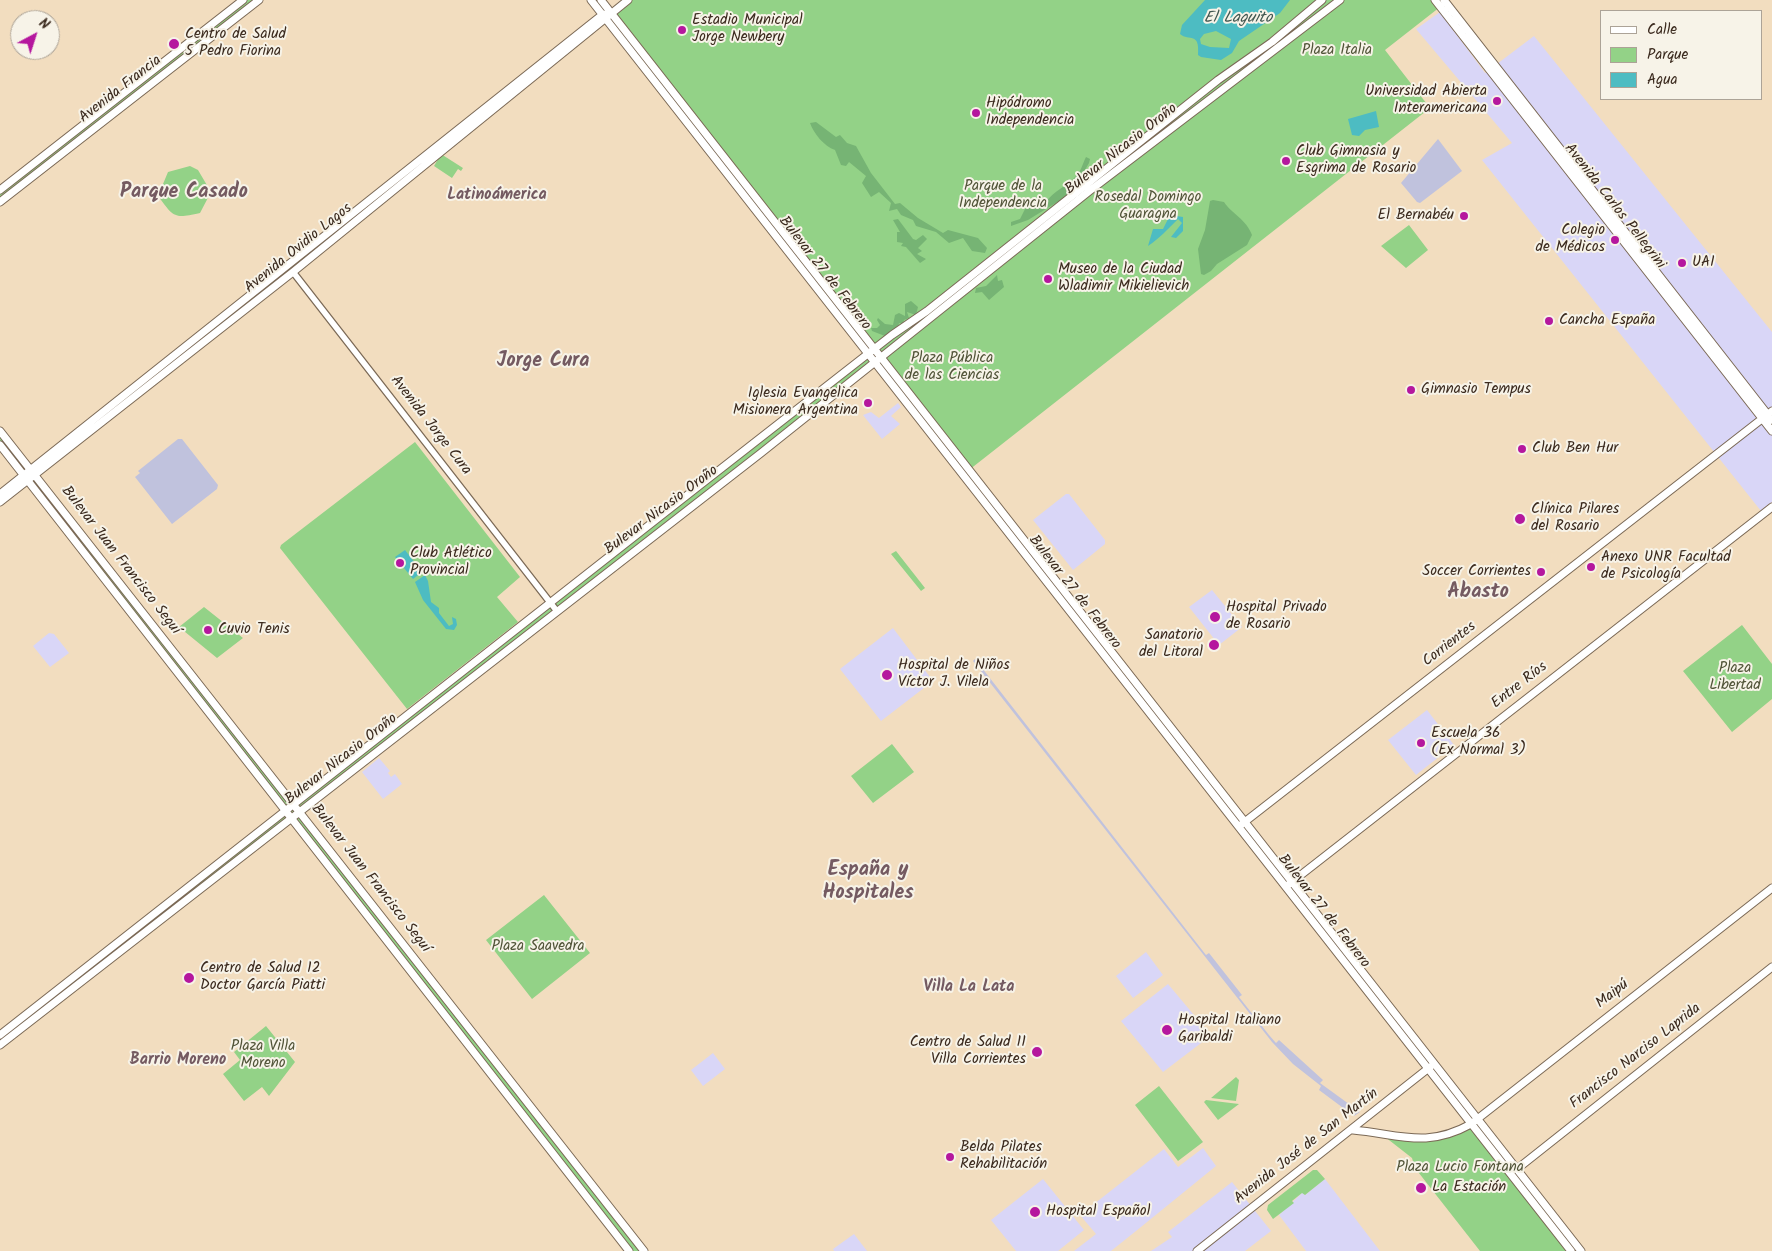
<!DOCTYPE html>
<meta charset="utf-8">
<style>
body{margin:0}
#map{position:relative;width:1772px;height:1251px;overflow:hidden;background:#f2ddbf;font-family:Kalam,sans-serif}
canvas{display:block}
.legend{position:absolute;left:1600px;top:10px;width:162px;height:90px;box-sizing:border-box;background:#f7f3e8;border:1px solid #aca397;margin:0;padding:6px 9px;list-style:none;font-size:15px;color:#3b2a1e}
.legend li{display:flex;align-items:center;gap:10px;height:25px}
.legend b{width:25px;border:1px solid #aca397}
.north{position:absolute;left:10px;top:10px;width:50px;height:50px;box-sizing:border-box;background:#f7f3e8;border:1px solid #aca397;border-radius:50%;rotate:40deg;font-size:14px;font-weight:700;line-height:20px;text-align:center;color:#3b2a1e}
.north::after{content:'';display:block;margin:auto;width:18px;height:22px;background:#b5179e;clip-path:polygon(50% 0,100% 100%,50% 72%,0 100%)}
</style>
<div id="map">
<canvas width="1772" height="1251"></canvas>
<ul class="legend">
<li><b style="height:6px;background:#fff"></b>Calle</li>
<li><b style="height:14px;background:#93d287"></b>Parque</li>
<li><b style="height:14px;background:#4dbcc2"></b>Agua</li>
</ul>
<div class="north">N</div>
</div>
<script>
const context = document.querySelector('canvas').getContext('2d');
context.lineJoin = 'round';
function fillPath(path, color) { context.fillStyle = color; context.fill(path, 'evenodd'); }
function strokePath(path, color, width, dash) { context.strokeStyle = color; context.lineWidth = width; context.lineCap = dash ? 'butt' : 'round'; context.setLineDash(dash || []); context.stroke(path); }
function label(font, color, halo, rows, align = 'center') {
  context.font = font + ' Kalam,sans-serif'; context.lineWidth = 4; context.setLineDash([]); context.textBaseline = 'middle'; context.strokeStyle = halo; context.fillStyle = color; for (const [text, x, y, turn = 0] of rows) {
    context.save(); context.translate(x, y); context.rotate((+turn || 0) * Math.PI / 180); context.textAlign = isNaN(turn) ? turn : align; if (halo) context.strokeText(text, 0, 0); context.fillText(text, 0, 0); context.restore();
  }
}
fillPath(new Path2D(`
 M1440,12L1485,73L1534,36L1772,332V502L1761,511L1482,160L1512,143L1416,29Z
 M898,403L901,407L891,416L900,424L882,439L863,415L871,412L879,418Z
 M1066,494H1069L1105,540V544L1073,570L1033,520Z
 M1212,590L1242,627L1219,645L1189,607Z
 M893,628L933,681L881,721L840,669Z
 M49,633L54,634L69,653L50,667L33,646Z
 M1427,710L1454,745L1416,775L1388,740Z
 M379,758L390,771L388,773L391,777L395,774L402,784L383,799L362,772Z
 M1146,952L1163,975L1133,998L1116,976Z
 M1168,984L1209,1033V1037L1163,1072L1121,1021Z
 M713,1053L725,1069L703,1086L691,1070Z
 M1203,1148L1216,1166L1136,1231L1111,1251H1074L1096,1234L1080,1215L1164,1149L1178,1167Z
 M1043,1179L1084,1230L1058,1251H1016L991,1220Z
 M1325,1179L1380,1251H1306L1279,1215L1303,1192L1305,1195Z
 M1232,1182L1271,1231L1245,1251H1151L1172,1237L1168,1232Z
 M854,1234L867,1251H834L833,1249Z`), '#d9d6f7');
fillPath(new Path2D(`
 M1438,139L1462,171L1420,203L1417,202L1401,183Z
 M178,439H182L218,485L217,489L172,524L135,477L140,473L138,471Z
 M975,659L1206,955L1209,953L1242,995L1239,997L1269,1035L1276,1043L1279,1040L1323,1080L1320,1083L1360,1112L1354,1116L1319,1090L1321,1086L1293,1064L1272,1042L973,661Z`), '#c0c2dd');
fillPath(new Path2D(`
 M243,0H259L0,202V190Z
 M628,0H1444L1772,420V431L1440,7L1385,50L1430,108L969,470L612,13Z
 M441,154L463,168L461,171L458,169L452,178L434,166Z
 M190,166L198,170L211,192L200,213C173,219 174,217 158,196L168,172Z
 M1409,225L1428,250L1406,268L1381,246Z
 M868,354L874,361L299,811L644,1251H629L291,817L0,1045V1035L286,810L0,445V431L294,805Z
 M415,442L520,577L497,597L518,622L407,709L280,548L281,545Z
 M896,551L925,588L921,591L891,554Z
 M204,607L243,638L217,658L179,627Z
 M1742,625L1772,664V699L1732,732L1683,671Z
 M892,744L914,772L873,803L851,776Z
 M544,895L590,953L532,999L486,940Z
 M266,1026L295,1062L269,1096L262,1087L244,1101L223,1074L240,1060L234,1052Z
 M1236,1077L1239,1080L1236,1101L1211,1098Z
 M1159,1086L1203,1142L1178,1161L1135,1105Z
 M1206,1100L1239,1104L1218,1120L1204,1102Z
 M1471,1124L1571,1251H1480L1415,1168L1412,1158L1380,1133L1415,1140Z
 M1313,1170H1317L1325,1179L1305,1195L1302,1193L1292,1201L1294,1203L1273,1219L1267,1210L1268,1205Z`), '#93d287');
fillPath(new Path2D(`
 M816,122L836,137L840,135L847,143L856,146L871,173L895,204L900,203L918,218L943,233L948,230L978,238L987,248L985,253L972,251L963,238L949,243L936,232L916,226L913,220L901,215L897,209L889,211L891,203L879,192L871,197L862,183L866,176L849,162L846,166L841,165L835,150C824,146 814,134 810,123Z
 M1086,157L1090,159L1089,163L1072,193L1028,220L1011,226V222L1020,219L1026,207L1042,201L1046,202C1053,191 1068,186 1077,175C1081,171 1083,163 1086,157Z
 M1213,200L1224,202C1232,214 1246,219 1252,235L1247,245L1217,264L1211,271L1204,275L1201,274L1198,249L1205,230L1210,201Z
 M898,219L913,239L916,240L923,235L927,239L918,248L922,251L917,254L926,259L920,263L906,247L901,246L903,243L897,242V232H900L893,220Z
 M997,275L998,281L1002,280L1004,287L989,300L982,292L975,293L976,288L986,286Z
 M911,301L918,307L916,315L907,312L909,318L904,320L903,324L899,323L898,328L885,336L872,331L871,328H877L880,325L877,320L878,318L885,324L893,325L895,315L899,313L905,316V304Z`), '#76b474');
fillPath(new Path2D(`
 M1205,0H1290L1280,13L1239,41L1232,53L1221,60L1201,57L1198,55C1200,31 1189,42 1180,34L1182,25ZM1216,31L1231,39L1229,48L1210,47L1201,44L1200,39L1204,34Z
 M1376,111L1379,127L1365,130L1359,136L1352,135L1348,119Z
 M1170,215L1183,217V231L1176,238L1171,237L1182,223L1178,219C1168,229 1160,238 1148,246L1153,229H1163Z
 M405,550L422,572L413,579L395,557Z
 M425,575L428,581L431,602L439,608V613L449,626L453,624L452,617L456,619L457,625L454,630L446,629L423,600L415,582Z`), '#4dbcc2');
const minor = new Path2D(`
 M293,272L556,610`);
const major = new Path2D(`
 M591,0L1571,1251
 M601,0L1581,1251
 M1435,0L1772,431
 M1444,0L1772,420
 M0,190L243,0
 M0,202L259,0
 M0,431L644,1251
 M0,445L629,1251
 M0,494L602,15L606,14
 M0,502L293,272L628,0
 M1242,824L1772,411
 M1288,885L1772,507
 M0,1035L695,489L892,335L927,311L1218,80L1272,42L1322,0
 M0,1045L761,453L1092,189L1340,0
 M1353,1130C1399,1134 1426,1149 1471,1124L1772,888
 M1517,1169L1772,967
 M1197,1251L1430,1067`);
strokePath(minor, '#7b6956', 8);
strokePath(major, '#7b6956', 9);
strokePath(minor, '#fff', 5.5);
strokePath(major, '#fff', 7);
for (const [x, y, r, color] of [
 [682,30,5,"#b5179e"],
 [174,44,6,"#b5179e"],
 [1497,101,5,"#b5179e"],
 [976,113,5,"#b5179e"],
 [1286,161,5,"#b5179e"],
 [1464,216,5,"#b5179e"],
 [1615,240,5,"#b5179e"],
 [1682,263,5,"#b5179e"],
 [1048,279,5,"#b5179e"],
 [1549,321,5,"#b5179e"],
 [1411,390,5,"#b5179e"],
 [868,403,5,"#b5179e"],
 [1522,449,5,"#b5179e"],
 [1520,519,6,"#b5179e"],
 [400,563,5,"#b5179e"],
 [1591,567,5,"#b5179e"],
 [1541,572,5,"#b5179e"],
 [1215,617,6,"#b5179e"],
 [208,630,5,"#b5179e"],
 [1214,645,6,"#b5179e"],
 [887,675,6,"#b5179e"],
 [1421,743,5,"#b5179e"],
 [189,978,6,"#b5179e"],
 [1167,1030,6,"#b5179e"],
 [1037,1052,6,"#b5179e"],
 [950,1157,5,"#b5179e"],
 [1421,1188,6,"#b5179e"],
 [1035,1212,6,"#b5179e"]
]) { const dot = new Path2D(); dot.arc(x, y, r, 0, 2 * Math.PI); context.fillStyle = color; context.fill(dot); strokePath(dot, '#f7f3e8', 2); }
label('15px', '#3b2a1e', '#f7f3e8', [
 ["Estadio Municipal",692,21],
 ["Jorge Newbery",692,38],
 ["Centro de Salud",185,35],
 ["5 Pedro Fiorina",185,52],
 ["Universidad Abierta",1487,92,"right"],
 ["Interamericana",1487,109,"right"],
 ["Hipódromo",986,104],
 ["Independencia",986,121],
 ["Club Gimnasia y",1296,152],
 ["Esgrima de Rosario",1296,169],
 ["El Bernabéu",1454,216,"right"],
 ["Colegio",1605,231,"right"],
 ["de Médicos",1605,248,"right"],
 ["UAI",1692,263],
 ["Museo de la Ciudad",1058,270],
 ["Wladimir Mikielievich",1058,287],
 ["Cancha España",1559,321],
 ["Gimnasio Tempus",1421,390],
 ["Iglesia Evangelica",858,394,"right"],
 ["Misionera Argentina",858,411,"right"],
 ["Club Ben Hur",1532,449],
 ["Clínica Pilares",1531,510],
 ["del Rosario",1531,527],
 ["Club Atlético",410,554],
 ["Provincial",410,571],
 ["Anexo UNR Facultad",1601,558],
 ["de Psicología",1601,575],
 ["Soccer Corrientes",1531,572,"right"],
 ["Hospital Privado",1226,608],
 ["de Rosario",1226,625],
 ["Cuvio Tenis",218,630],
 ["Sanatorio",1203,636,"right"],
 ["del Litoral",1203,653,"right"],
 ["Hospital de Niños",898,666],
 ["Víctor J. Vilela",898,683],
 ["Escuela 36",1431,734],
 ["(Ex Normal 3)",1431,751],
 ["Centro de Salud 12",200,969],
 ["Doctor García Piatti",200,986],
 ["Hospital Italiano",1178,1021],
 ["Garibaldi",1178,1038],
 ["Centro de Salud 11",1026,1043,"right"],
 ["Villa Corrientes",1026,1060,"right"],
 ["Belda Pilates",960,1148],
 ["Rehabilitación",960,1165],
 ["La Estación",1432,1188],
 ["Hospital Español",1046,1212]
], 'left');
label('15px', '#515438', '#f7f3e8', [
 ["Plaza Italia",1337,51],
 ["Parque de la",1003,187],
 ["Independencia",1003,204],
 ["Rosedal Domingo",1148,198],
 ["Guaragna",1148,215],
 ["Plaza Pública",952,359],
 ["de las Ciencias",952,376],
 ["Plaza",1735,669],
 ["Libertad",1735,686],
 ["Plaza Saavedra",538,947],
 ["Plaza Villa",263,1047],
 ["Moreno",263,1064],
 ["Plaza Lucio Fontana",1460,1168]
]);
label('15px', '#3b2a1e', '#f7f3e8', [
 ["Avenida Francia",121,90,-38],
 ["Bulevar Nicasio Oroño",1122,150,-38],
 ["Avenida Carlos Pellegrini",1614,207,52],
 ["Avenida Ovidio Lagos",299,249,-39],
 ["Bulevar 27 de Febrero",824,274,52],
 ["Avenida Jorge Cura",430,426,52],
 ["Bulevar Nicasio Oroño",662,511,-37],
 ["Bulevar Juan Francisco Seguí",120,561,52],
 ["Bulevar 27 de Febrero",1074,593,52],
 ["Corrientes",1450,645,-38],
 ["Entre Ríos",1520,686,-38],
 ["Bulevar Nicasio Oroño",342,760,-38],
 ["Bulevar Juan Francisco Seguí",370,879,52],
 ["Bulevar 27 de Febrero",1323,912,52],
 ["Maipú",1613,995,-38],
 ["Francisco Narciso Laprida",1636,1057,-38],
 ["Avenida José de San Martín",1307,1147,-38]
]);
label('italic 16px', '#40564f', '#f7f3e8', [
 ["El Laguito",1238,19]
]);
label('bold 16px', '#745a61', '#f7f3e8', [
 ["Latinoámerica",497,196],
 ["Villa La Lata",969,988],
 ["Barrio Moreno",178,1061]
]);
label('bold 20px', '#745a61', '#f7f3e8', [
 ["Parque Casado",184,194],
 ["Jorge Cura",543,363],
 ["Abasto",1478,594],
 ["España y",868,872],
 ["Hospitales",868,895]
]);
</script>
